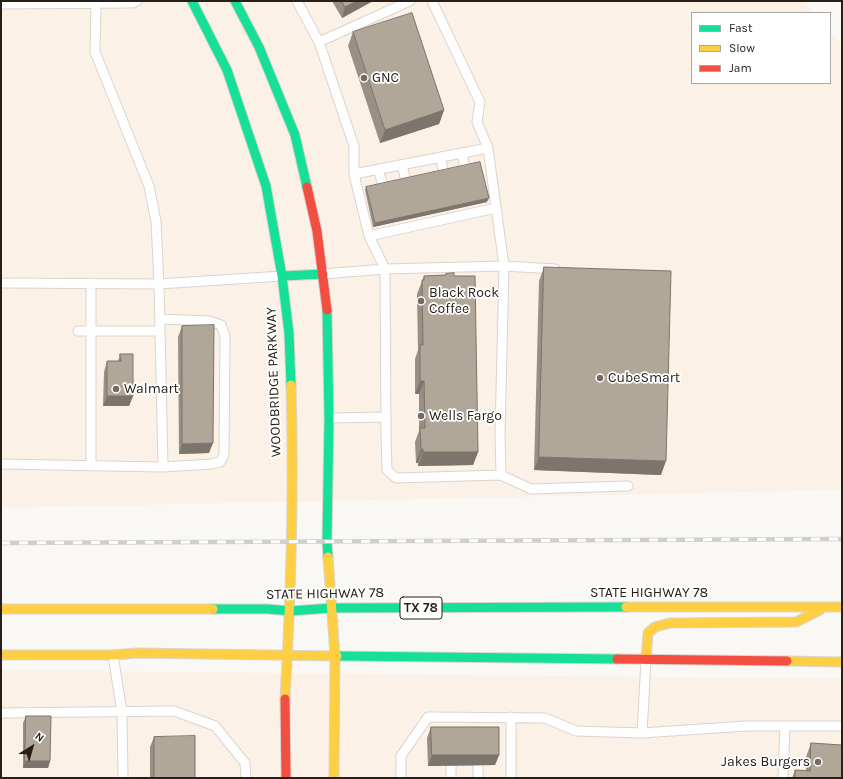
<!DOCTYPE html>
<style>
body{margin:0}
#map{position:relative;width:843px;height:779px;overflow:hidden;background:#faf8f5;font-family:Karla,sans-serif}
canvas{display:block}
.frame{position:absolute;inset:0;border:2px solid #282018;pointer-events:none}
.legend{position:absolute;left:691px;top:12px;width:140px;height:72px;box-sizing:border-box;background:#fff;border:1px solid #a9a6a3;margin:0;padding:5px 7px;list-style:none;font-size:12px;color:#282018}
.legend li{display:flex;align-items:center;gap:8px;height:20px}
.legend b{width:20px;border:1px solid #a9a6a3}
.north{position:absolute;left:12px;top:727px;width:40px;height:40px;-webkit-text-stroke:3px #fff;paint-order:stroke;rotate:37deg;font-size:11px;font-weight:700;line-height:16px;text-align:center;color:#282018}
.north::after{content:'';display:block;margin:auto;width:14px;height:18px;background:#282018;clip-path:polygon(50% 0,100% 100%,50% 72%,0 100%)}
</style>
<div id="map">
<canvas width="843" height="779"></canvas>
<div class="frame"></div>
<ul class="legend">
<li><b style="height:5px;background:#16e098"></b>Fast</li>
<li><b style="height:5px;background:#ffcf43"></b>Slow</li>
<li><b style="height:5px;background:#f24e42"></b>Jam</li>
</ul>
<div class="north">N</div>
</div>
<script>
const context = document.querySelector('canvas').getContext('2d');
context.lineJoin = 'round';
function fillPath(path, color) { context.fillStyle = color; context.fill(path, 'evenodd'); }
function strokePath(path, color, width, dash) { context.strokeStyle = color; context.lineWidth = width; context.lineCap = dash ? 'butt' : 'round'; context.setLineDash(dash || []); context.stroke(path); }
function label(font, color, halo, rows, align = 'center') {
  context.font = font + ' Karla,sans-serif'; context.lineWidth = 3.5; context.setLineDash([]); context.textBaseline = 'middle'; context.strokeStyle = halo; context.fillStyle = color; for (const [text, x, y, turn = 0] of rows) {
    context.save(); context.translate(x, y); context.rotate((+turn || 0) * Math.PI / 180); context.textAlign = isNaN(turn) ? turn : align; if (halo) context.strokeText(text, 0, 0); context.fillText(text, 0, 0); context.restore();
  }
}
fillPath(new Path2D(`
 M1,1H804L814,13H692V83H830V31L842,45V490L1,508Z
 M1,670L842,679V778H1Z`), '#fcf1e6');
const lane = new Path2D(`
 M297,1L319,42L410,1
 M1,4L133,3L137,1
 M319,42L354,146V174L369,236L385,269L386,433L387,470L396,478L501,475L531,489L628,486
 M462,153L465,168
 M440,157L444,173
 M402,165L406,181
 M378,169L383,186
 M354,174L488,148
 M369,236L496,208
 M323,274L385,269L504,266L488,148L477,122L480,102L432,1
 M1,283L159,284L282,276
 M160,319L209,321L221,325L225,336L224,455L220,462L211,464L163,467
 M78,331H160
 M329,418L386,417
 M1,464L163,467L159,284L156,221L149,186L95,52L96,4
 M91,466V283
 M501,475L500,434L504,266L555,269
 M113,655L122,712L123,778
 M1,713L174,711L215,726L245,763L246,778
 M642,733L746,726H842
 M478,761V778
 M401,778V756L428,717L545,718L576,731L642,733L646,660
 M451,778V761
 M511,778V717
 M783,778L785,726`);
const fast = new Path2D(`
 M192,1L227,70L266,186L282,276L289,333L291,385
 M235,1L259,47L295,135L307,187
 M282,276L323,274
 M327,310L329,418L327,541L328,557
 M213,609H268L290,611L332,608L626,607
 M337,656L617,659`);
const slow = new Path2D(`
 M328,557L335,656L334,778
 M626,607H842
 M1,609H213
 M1,655H113L137,653L337,656
 M646,660L648,633L655,627L670,623L796,622L820,610
 M787,661L842,662
 M285,699C291,595 294,490 291,385`);
const jam = new Path2D(`
 M307,187L317,231L327,310
 M617,659L787,661
 M285,699L286,778`);
strokePath(lane, '#dad4cf', 11);
strokePath(fast, '#dad4cf', 11);
strokePath(slow, '#dad4cf', 11);
strokePath(jam, '#dad4cf', 11);
strokePath(lane, '#fefefe', 9);
strokePath(fast, '#16e098', 9);
strokePath(slow, '#ffcf43', 9);
strokePath(jam, '#f24e42', 9);
const rail = new Path2D(`
 M1,543L842,539`);
strokePath(rail, '#d0cece', 4.5);
strokePath(rail, '#fff', 3, [9]);
fillPath(new Path2D(`
 M332,1H373L342,18Z
 M353,32L444,110L439,124L380,143L348,46Z
 M366,187L487,202L373,227L365,190Z
 M544,267L661,475L534,470L539,281Z
 M446,274L478,452L473,465L418,466V463H416L415,442L419,431V394H415V359L418,350L417,294L424,276L445,275Z
 M182,326L209,453L179,454L178,337Z
 M120,354L133,396L129,406H103L104,372L107,361H118Z
 M26,716L50,761L48,768H23V723Z
 M431,727L499,755L495,765L428,766L427,738Z
 M154,737L195,778H150V747Z
 M811,743L842,778H792L795,770L806,771V757Z`), '#989084');
fillPath(new Path2D(`
 M357,1H373L342,18L345,7Z
 M444,110L439,124L380,143L385,130Z
 M489,198L487,202L373,227L375,223Z
 M420,381H424L419,394H415Z
 M107,396H133L129,406H103Z
 M213,443L209,453L179,454L182,444Z
 M421,449H423L418,463H416Z
 M423,452H478L473,465L418,466Z
 M539,457L666,461L661,475L534,470Z
 M432,755H499L495,765L428,766Z
 M25,761H50L48,768H23Z`), '#7c756b');
const building = new Path2D(`
 M342,1H357L345,7Z
 M412,13L444,110L385,130L353,32Z
 M480,162L489,198L375,223L366,187Z
 M544,267L671,271L666,461L539,457Z
 M454,273V276H475L478,452H423V449H421L420,428H425L424,381H420V345H423L422,280H424V276L446,275V274Z
 M214,325L213,443L182,444V326Z
 M120,354H133V396H107V361H121Z
 M26,716H51L50,761H25Z
 M431,727H499V755H432Z
 M195,736V778H154V737Z
 M811,743L842,745V778H795V770L810,771Z`);
fillPath(building, '#b1a799');
strokePath(building, '#7c756b', 1);
for (const [x, y, r, color] of [
 [364,78,4,"#726c65"],
 [421,301,4,"#726c65"],
 [600,378,4,"#726c65"],
 [116,389,4,"#726c65"],
 [421,416,4,"#726c65"],
 [818,762,4,"#726c65"]
]) { const dot = new Path2D(); dot.arc(x, y, r, 0, 2 * Math.PI); context.fillStyle = color; context.fill(dot); strokePath(dot, '#fff', 1.5); }
for (const [x, y, w] of [
 [421,608,42]
]) { const box = new Path2D(); box.roundRect(x - w / 2, y - 11, w, 22, 3); context.fillStyle = '#fff'; context.fill(box); strokePath(box, '#282018', 1); }
label('bold 13px', '#282018', null, [
 ["TX 78",421,608]
]);
label('14px', '#282018', '#fff', [
 ["GNC",372,78],
 ["Black Rock",429,293],
 ["Coffee",429,309],
 ["CubeSmart",608,378],
 ["Walmart",124,389],
 ["Wells Fargo",429,416],
 ["Jakes Burgers",810,762,"right"]
], 'left');
label('14px', '#282018', '#fff', [
 ["WOODBRIDGE PARKWAY",274,382,-92],
 ["STATE HIGHWAY 78",649,593],
 ["STATE HIGHWAY 78",325,594,-1]
]);
</script>
